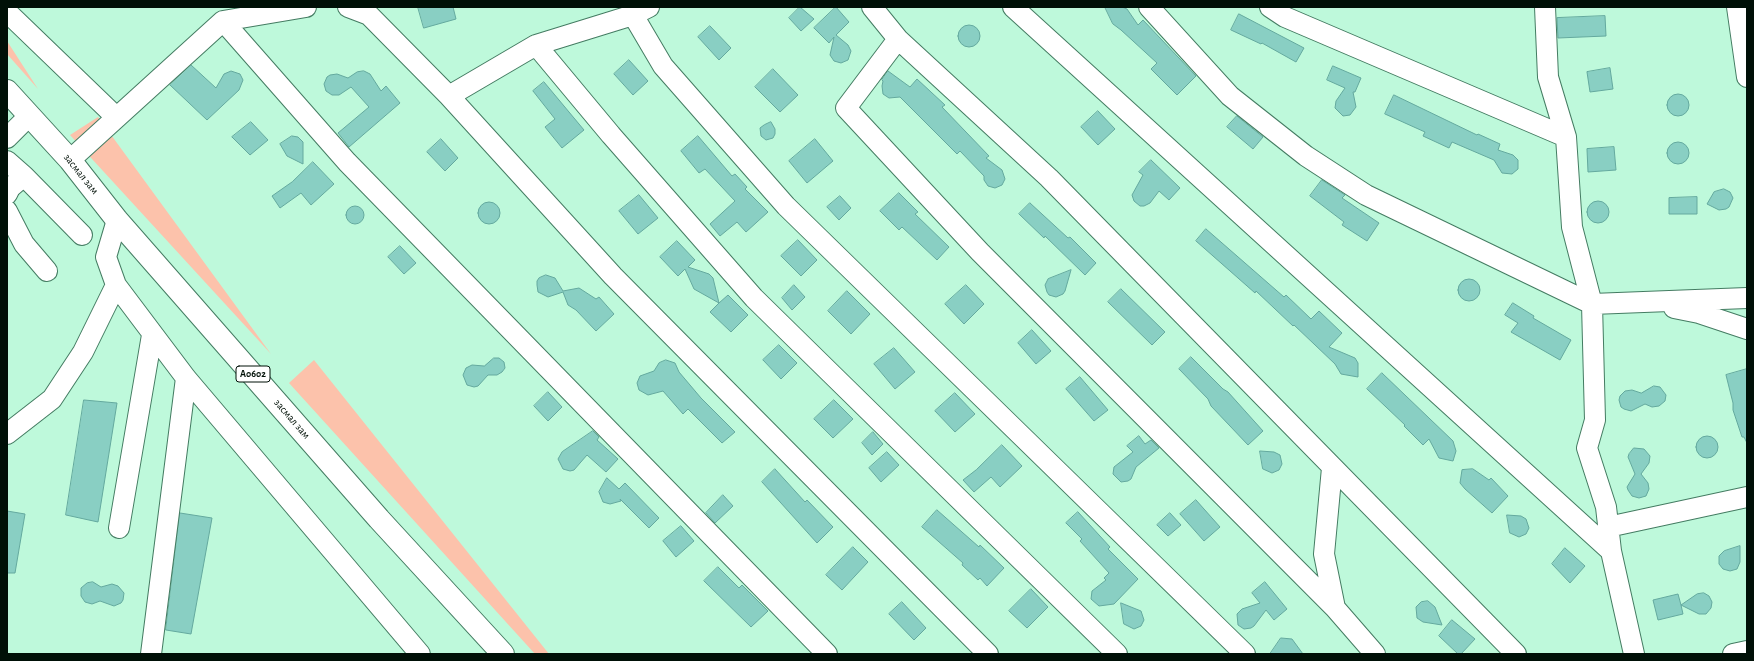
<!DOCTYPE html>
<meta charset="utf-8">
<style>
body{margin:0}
#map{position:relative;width:1754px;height:661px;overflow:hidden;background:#bef9db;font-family:"Alegreya Sans",sans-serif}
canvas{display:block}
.frame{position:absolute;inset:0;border:8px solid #001007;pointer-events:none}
</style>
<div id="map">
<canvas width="1754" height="661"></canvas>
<div class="frame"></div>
</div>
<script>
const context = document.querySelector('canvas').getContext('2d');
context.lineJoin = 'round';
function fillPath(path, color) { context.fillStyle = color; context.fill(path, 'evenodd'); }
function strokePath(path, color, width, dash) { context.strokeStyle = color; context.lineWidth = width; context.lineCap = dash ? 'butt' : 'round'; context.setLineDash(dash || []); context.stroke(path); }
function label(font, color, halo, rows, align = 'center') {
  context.font = font + ' "Alegreya Sans",sans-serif'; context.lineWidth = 3; context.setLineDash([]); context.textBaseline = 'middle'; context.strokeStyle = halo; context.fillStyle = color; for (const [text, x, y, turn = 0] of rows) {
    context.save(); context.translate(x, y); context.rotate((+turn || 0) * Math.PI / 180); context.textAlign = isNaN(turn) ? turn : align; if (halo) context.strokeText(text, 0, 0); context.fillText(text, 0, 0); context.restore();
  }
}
fillPath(new Path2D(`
 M7,41L38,89L7,54Z
 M98,117L271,354L70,135Z
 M314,360L549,654H535L289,383Z`), '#fcc2ab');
const building = new Path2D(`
 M418,7H453L456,19L424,28Z
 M800,7L814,19L801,31L789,18Z
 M836,7L849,22L836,35L848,45L851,51L848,60L841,63L834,61L830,55L834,37L829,43L814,28Z
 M1105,7H1122L1127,9L1138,25L1143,20L1196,76L1177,95L1151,69L1157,63L1121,30L1113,24Z
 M1239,14L1304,48L1296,62L1262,43L1261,44L1231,30Z
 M1605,16L1606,36L1558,38L1557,18Z
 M958 36a11 11 0 1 1 22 0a11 11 0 1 1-22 0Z
 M710,26L731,48L719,60L698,37Z
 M629,60L648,81L633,95L614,74Z
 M191,65L216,88L224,74L231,71L240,74L243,80L239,90L207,120L170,85Z
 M1333,66L1361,78L1355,92H1353L1356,107L1350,115L1343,116L1335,108L1336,101L1345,88L1327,80Z
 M1610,68L1613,89L1590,92L1587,72Z
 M773,69L798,95L780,112L755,87Z
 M364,71L370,74L381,91L386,86L400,103L349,147L338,133L369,107L351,87L339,95H332L326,91L324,84L327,77L330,75L337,74L348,78L357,72Z
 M888,71L910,87L917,79L945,105L942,107L989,156L986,158L1002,170L1005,179L1002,185L995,188L988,186L984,180V176L960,151L957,154L900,97L889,98L883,94L882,86L883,81L882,80Z
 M544,82L584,130L562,148L545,127L555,119L533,91Z
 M1667 105a11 11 0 1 1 22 0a11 11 0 1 1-22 0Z
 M1394,95L1477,135L1478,134L1500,144L1498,150L1513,155L1518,160V169L1512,174L1502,173L1494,160L1452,142L1449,148L1423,136L1425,132L1385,114Z
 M1098,111L1115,129L1098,145L1081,127Z
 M1237,116L1263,137L1253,149L1227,127Z
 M251,122L268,140L250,155L232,137Z
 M771,122L775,129V134L773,138L766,140L761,136L760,128L764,125Z
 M292,136L298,137L303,142V164L287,156L280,144Z
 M698,136L732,176L735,174L747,187L745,189L768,212L746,232L737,222L720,236L710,224L735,201L705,169L699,173L681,151Z
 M441,139L458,158L445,171L427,152Z
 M815,139L833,161L807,183L789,161Z
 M1667 153a11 11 0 1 1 22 0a11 11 0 1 1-22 0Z
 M1614,147L1616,170L1588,172L1587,149Z
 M1151,160L1180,188L1169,200L1159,191L1150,203L1144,206H1140L1134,201L1132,195L1143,175L1139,172Z
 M313,162L334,184L311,205L301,193L280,208L272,196L292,182Z
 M1322,180L1345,195L1342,198L1379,223L1367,241L1342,225L1344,222L1310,196Z
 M1724,189L1730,192L1733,198L1729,207L1726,209L1719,210L1707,204L1714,192Z
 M899,193L918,212L915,214L949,247L937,260L902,227L899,230L880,211Z
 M639,195L658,218L638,234L619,211Z
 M840,196L851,208L839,220L827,207Z
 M1697,197V214H1669V198Z
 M1587 212a11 11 0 1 1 22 0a11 11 0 1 1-22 0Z
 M478 213a11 11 0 1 1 22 0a11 11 0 1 1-22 0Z
 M1030,203L1068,238L1070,237L1096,263L1085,275L1045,236L1044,238L1019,214Z
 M346 215a9 9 0 1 1 18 0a9 9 0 1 1-18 0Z
 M1206,229L1284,297L1286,295L1311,319L1319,311L1342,333L1329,347L1355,358L1358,363V377L1341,374L1335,364L1294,325L1293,326L1256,291L1255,293L1196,241Z
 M798,240L817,260L801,276L781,256Z
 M677,241L695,260L688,267L709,274L713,278L719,303L728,295L748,315L731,332L710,312L719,303L694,289L685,269L678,276L660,257Z
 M400,246L416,263L404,274L388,257Z
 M1071,270L1065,291L1063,294L1056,297L1049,295L1047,292L1045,285L1048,279Z
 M546,275L555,278L563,291L579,288L596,299L599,297L614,314L596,331L576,310L568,305L563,292L548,297L538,292L537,285V281L539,278Z
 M1458 290a11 11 0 1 1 22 0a11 11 0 1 1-22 0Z
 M794,285L805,297L792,310L782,298Z
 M966,285L984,304L964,324L945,304Z
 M1121,289L1165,332L1152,345L1108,302Z
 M847,291L870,314L851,334L828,311Z
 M1513,303L1534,316L1533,318L1571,340L1560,360L1511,332L1518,323L1505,315Z
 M1032,330L1051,351L1036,364L1018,343Z
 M779,345L797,363L781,379L763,360Z
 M894,348L915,372L895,389L874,364Z
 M1191,357L1223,389L1228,392L1263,431L1248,445L1211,406L1208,399L1179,369Z
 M494,358H499L504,362L505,368L502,372L497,375H488L478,386L474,387L467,385L463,375L466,368L472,365L484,366Z
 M666,360L675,363L679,372L701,398L735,432L722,443L688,409L683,414L663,391L648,395L639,390L637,383L640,376L654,371L659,363Z
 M1747,369V443L1744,437H1742L1733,410V403L1726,375Z
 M1382,373L1453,441L1456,451L1453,461L1439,458L1429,439L1423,445L1404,426L1405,425L1367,389Z
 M1080,377L1108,410L1094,421L1066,389Z
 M1654,386L1660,387L1666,395L1665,401L1659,406L1652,407L1645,404L1631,411L1624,409L1621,407L1619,400L1620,396L1625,391L1632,390L1641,393Z
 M548,392L562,407L548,421L534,406Z
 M955,393L975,414L955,432L935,411Z
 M84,400L117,403L98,522L66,515Z
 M834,400L853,419L833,438L814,419Z
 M593,431L599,437L597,440L618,459L606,472L587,455L574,470L570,471L563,469L558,459L562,452Z
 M873,432L883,444L872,455L862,443Z
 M1139,436L1145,444L1151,440L1159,448L1136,467L1131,479L1128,481L1121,482L1113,474L1114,467L1133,452L1127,446Z
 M1696 447a11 11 0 1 1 22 0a11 11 0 1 1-22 0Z
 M1002,445L1022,466L1000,487L991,477L974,492L963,480L976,470Z
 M1634,448L1644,449L1650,456L1649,463L1641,474L1648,483L1649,489L1646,496L1639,498L1632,496L1628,490L1627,487L1635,474L1628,457L1629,454Z
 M1260,451L1274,452L1280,455L1282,464L1279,470L1272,473L1263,469Z
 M887,452L899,465L881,482L869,468Z
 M775,469L805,502L807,500L833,527L817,543L762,482Z
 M1473,469L1489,480L1491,478L1508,496L1492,513L1465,489L1460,483L1462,470Z
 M607,478L619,489L625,483L659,518L649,528L620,499L621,501L610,504L603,502L599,492Z
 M723,495L733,506L715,523L706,513Z
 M1196,500L1220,527L1204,541L1180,514Z
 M937,510L979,547L980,545L1004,568L987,586L980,578L978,580L962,565L963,563L922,527Z
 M7,511L25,514L15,573H7Z
 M1078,512L1110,547L1108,549L1138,579L1114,604L1099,606L1091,599L1092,591L1106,580L1104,578L1109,573L1080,541L1082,539L1066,523Z
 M180,513L212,518L191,634L166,630Z
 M1170,513L1181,525L1168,536L1157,525Z
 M1507,515L1521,516L1526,519L1529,528L1526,534L1519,537L1510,533Z
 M681,526L694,541L676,557L663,541Z
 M1740,546V562L1737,569L1730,571L1723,569L1719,564V556L1724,551Z
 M853,547L868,562L842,590L826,575Z
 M1565,548L1585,566L1570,583L1552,564Z
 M718,567L739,588L742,585L768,611L751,627L704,581Z
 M93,582L101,587L112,584L118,586L124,593L123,600L121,603L114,606L100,601L92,604L85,602L81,596V588L87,583Z
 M1265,582L1287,609L1274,620L1266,610L1254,626L1251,628L1244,629L1238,625L1237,614L1242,609L1260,603L1252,593Z
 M1031,589L1048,607L1027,628L1009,611Z
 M1704,593L1709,596L1712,602L1711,608L1706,614H1699L1681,605L1683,614L1658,620L1653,600L1678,594L1681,605L1697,594Z
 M1428,601L1435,607L1442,625L1423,622L1417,618L1416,607L1421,602Z
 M902,602L926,628L914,640L889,614Z
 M1121,603L1141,611L1144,620L1141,626L1134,629L1124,624Z
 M1452,620L1475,639L1461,654H1458L1439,636Z
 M1281,638L1292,639L1303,654H1270Z`);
fillPath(building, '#89cfc3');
strokePath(building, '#64a99e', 1);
const minor = new Path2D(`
 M348,7L369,15L449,96L613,276L988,654
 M872,7L898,39L1049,178L1516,654
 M1013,7L1611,551
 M1149,7L1230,96L1306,156L1366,195L1592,304L1747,298
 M1270,7L1285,17L1566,137
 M1545,7L1548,77L1566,137L1572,227L1592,304L1595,420L1587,448L1606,507L1611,551L1634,654
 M1737,7L1747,77
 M7,12L116,117
 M633,15L663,66L786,206L1245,654
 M223,21L347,162L827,654
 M898,39L846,108L980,252L1335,608L1375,654
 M536,45L611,135L754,298L1117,654
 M449,96L536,45L633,15L649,7
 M7,138L29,116
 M70,160L223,21L306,7
 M7,161L24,176L10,188L7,194
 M24,176L82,235
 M7,211L24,244L47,271
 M117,220L106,257L116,285L186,378L420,654
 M1674,308L1699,313L1747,329
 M7,434L52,399L83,352L116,285
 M1332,468L1324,554L1335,608
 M1608,527L1747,497
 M119,528L152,335
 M151,654L186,378
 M1733,654L1747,651`);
const highway = new Path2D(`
 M7,91L70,160L117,220L379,519L503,654`);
strokePath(minor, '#447c62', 22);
strokePath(highway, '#447c62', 24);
strokePath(minor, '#fff', 20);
strokePath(highway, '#fff', 22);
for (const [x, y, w] of [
 [253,374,34]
]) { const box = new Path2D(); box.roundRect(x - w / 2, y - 8, w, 16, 3); context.fillStyle = '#fff'; context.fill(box); strokePath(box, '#001007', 1); }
label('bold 10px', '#001007', null, [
 ["A0602",253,374]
]);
label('11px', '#001007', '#fff', [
 ["засмал зам",81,174,51],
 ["засмал зам",292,419,49]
]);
</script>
